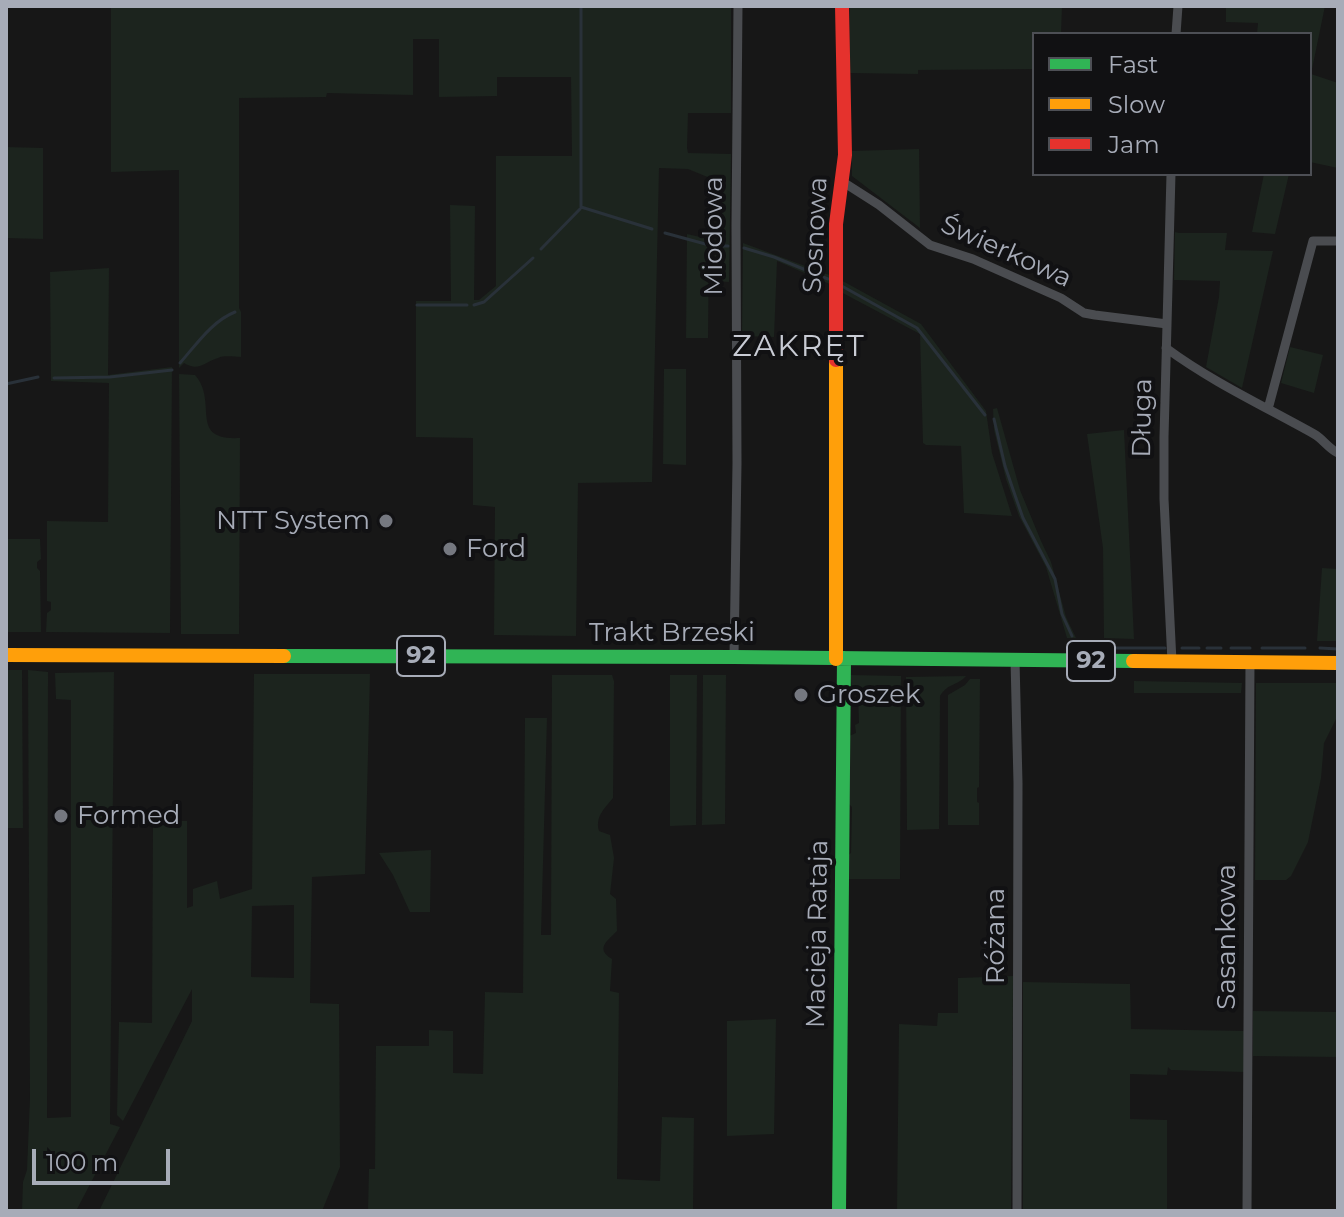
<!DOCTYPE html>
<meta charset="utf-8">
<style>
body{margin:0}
#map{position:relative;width:1344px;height:1217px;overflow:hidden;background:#171717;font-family:Montserrat,sans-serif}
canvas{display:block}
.frame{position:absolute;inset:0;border:8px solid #a7acb8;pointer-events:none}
.legend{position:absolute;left:1032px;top:32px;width:280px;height:144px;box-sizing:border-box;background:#111113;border:2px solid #4d4f55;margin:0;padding:10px 14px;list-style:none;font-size:24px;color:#a7acb8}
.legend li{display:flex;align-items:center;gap:16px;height:40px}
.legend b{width:40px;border:2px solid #4d4f55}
.scale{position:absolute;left:32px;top:1149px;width:138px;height:36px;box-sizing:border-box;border:4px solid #a7acb8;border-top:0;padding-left:10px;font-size:24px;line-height:28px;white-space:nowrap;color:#a7acb8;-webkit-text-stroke:6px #111113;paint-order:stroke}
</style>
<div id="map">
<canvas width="1344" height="1217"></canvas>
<div class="frame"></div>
<ul class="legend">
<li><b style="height:10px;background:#30b455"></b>Fast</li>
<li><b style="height:10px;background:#ff9f0a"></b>Slow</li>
<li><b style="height:10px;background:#e5322d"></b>Jam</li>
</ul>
<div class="scale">100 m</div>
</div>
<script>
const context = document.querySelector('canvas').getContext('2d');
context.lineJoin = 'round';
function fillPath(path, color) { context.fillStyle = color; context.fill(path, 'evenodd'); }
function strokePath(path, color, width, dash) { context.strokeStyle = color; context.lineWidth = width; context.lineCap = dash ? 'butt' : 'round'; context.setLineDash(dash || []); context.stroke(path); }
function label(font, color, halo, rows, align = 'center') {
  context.font = font + ' Montserrat,sans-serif'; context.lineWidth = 8; context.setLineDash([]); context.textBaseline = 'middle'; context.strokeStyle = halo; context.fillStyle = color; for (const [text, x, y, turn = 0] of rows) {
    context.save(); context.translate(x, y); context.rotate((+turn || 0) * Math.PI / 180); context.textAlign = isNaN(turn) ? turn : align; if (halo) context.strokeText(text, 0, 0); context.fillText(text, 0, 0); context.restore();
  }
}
fillPath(new Path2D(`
 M111,6H731V113H688L687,148L688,153L731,154L729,282L715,281L716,217L709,216L710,178L688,169L659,168L652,482L578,483L576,636L494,635L495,507L473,505V438L416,437V301H451L450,205L475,206L474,300H479L496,286V156H572L571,77H497V96L439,97V39H413V95L327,93L326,97L239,98V308L241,312V357C234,357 225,355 218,358C204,362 199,372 184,363L179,368V170L111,172Z
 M850,6H1062L1061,34H1034V69L918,70V74L850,73Z
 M1226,6H1325L1311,74L1338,83V168L1310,162V34H1257L1258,23L1226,22Z
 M6,147L43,148V239L6,238Z
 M919,149L920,228L852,176V151Z
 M1264,174H1289L1275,234L1252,232Z
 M1175,232L1179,233H1227L1225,250L1273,251L1242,388L1206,367L1219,297L1220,281L1174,280Z
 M687,234L709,239L708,338H686Z
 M743,243L832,276V285L777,261L774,337L742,336Z
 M109,268L108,375L172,367L170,633L46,632L47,613L51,610V602L47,601V521L108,522L109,383L51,381L50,272Z
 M839,279L921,324L986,411L992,453L1012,516L964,513L961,446L926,445L923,443L920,334L839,291Z
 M1290,347L1323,355L1314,393L1281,383Z
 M664,369H686V465L663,464Z
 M179,374L195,375C219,402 187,441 240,438L239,634H181Z
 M997,408L1020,490L1041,541L1051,562L1066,617L1076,638H1067L1046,567L1019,516L1006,479L994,430L993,409Z
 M1124,430L1134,639L1104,638L1103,548L1087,434Z
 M6,539H40L41,559L37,562V568L40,571L41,632H6Z
 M1322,568L1338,569V641H1317Z
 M6,670H22L23,828H6Z
 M28,670L48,672L47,1118L71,1117V700L56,699L55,673L114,672L110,1124L120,1127L76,1211H22L23,1182L27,1170L30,1098Z
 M254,674H370L365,874L312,877L310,1003L339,1004L340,1167L322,1211H99L192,1021V989L123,1121L117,1115L119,1022L152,1023L153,821H187V908L193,906V889L217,881L220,899L252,889ZM294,905V978L251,977L252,906Z
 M552,675H612L614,681L613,798C604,809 595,817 599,831L610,835L614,858L610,894L616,899L617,931C607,941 595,949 612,959L610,991L619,993L617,1179L660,1181L662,1117L694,1118L693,1211H368L369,1169H375L376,1046H429V1030L453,1031V1073L483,1074L485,992L523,993L525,718H547L541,935H551Z
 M670,675H697L696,825L670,826Z
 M703,675H726L725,824L702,825Z
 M850,675L901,676L900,879H846V857L851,853L852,807L847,802V737L856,733L855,725L859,723L858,692L852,688Z
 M966,676C957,686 948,683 940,696L939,829L907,830L906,677Z
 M970,679H980L979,787L977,788V802L979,803V825H948V695L965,685Z
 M1134,681L1242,683L1241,693H1134Z
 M1256,683H1338V715L1324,743L1321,778L1308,842L1291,876L1286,880H1255Z
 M431,850L430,912H410L393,875L379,853Z
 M1013,976L1011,1211H897L899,1024L937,1026L938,1013H958V978Z
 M1023,982L1130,984L1131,1029L1244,1031V1072L1171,1070L1168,1067L1167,1075L1130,1074V1119L1167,1120V1211H1023Z
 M1253,1011L1338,1012V1057L1253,1056Z
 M776,1019L774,1134L727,1136V1021Z`), '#1c241e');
strokePath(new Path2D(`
 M581,6V207L652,229
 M665,233L709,245
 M719,246H728
 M744,248L774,257L828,279
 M541,249L580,209
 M840,285L917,328L985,415
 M417,305H467
 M474,305L484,302L533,258
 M180,363C196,345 212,321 235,312
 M54,378L110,377L172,370
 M6,384L38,377
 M994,419L1005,466L1017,501L1023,518L1055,579L1062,614L1072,636
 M1080,647L1094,648
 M1108,648H1165
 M1182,648H1199
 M1207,648H1221
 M1231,648H1250
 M1262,648H1305
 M1320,648L1338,649`), '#293139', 3);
strokePath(new Path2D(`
 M1176,34L1178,6
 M1171,174L1164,437V499L1172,662
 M843,182L879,205L930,245L973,259L1061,298L1084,313L1095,315L1167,324
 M1166,348C1212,382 1264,406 1314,434C1323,439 1328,448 1338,453
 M1268,409L1313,241H1338
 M734,657L737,463L736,225L738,6
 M1015,660L1018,783L1017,1211
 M1247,1211L1250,662`), '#4a4c50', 9);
strokePath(new Path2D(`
 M284,656L734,657L1133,661
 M839,1211L844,658`), '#30b455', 14);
strokePath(new Path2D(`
 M836,360V659
 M6,655L284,656
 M1133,661L1338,663`), '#ff9f0a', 14);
strokePath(new Path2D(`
 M836,360V224L845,155L842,6`), '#e5322d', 14);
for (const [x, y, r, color] of [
 [386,521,8,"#757880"],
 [450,549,8,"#757880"],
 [801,695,8,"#757880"],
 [61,816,8,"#757880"]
]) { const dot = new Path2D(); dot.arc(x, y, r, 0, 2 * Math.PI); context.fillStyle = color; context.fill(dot); strokePath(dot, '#111113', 3); }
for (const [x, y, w] of [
 [421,656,48],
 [1091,661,48]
]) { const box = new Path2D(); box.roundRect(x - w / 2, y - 20, w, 40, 6); context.fillStyle = '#111113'; context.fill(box); strokePath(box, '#a7acb8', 2); }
label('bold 24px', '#a7acb8', null, [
 ["92",421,656],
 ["92",1091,661]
]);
label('26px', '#a7acb8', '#111113', [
 ["Sosnowa",816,235,-87],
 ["Miodowa",714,236,-90],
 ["Świerkowa",1006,252,24],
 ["Długa",1143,418,-89],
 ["Trakt Brzeski",672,633],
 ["Macieja Rataja",818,934,-89],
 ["Różana",996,936,-90],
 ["Sasankowa",1227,937,-90]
]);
label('26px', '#a7acb8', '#111113', [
 ["NTT System",370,521,"right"],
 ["Ford",466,549],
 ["Groszek",817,695],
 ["Formed",77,816]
], 'left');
context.letterSpacing = '2px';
label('30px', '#c8cbd4', '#111113', [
 ["ZAKRĘT",799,347]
]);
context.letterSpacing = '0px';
</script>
